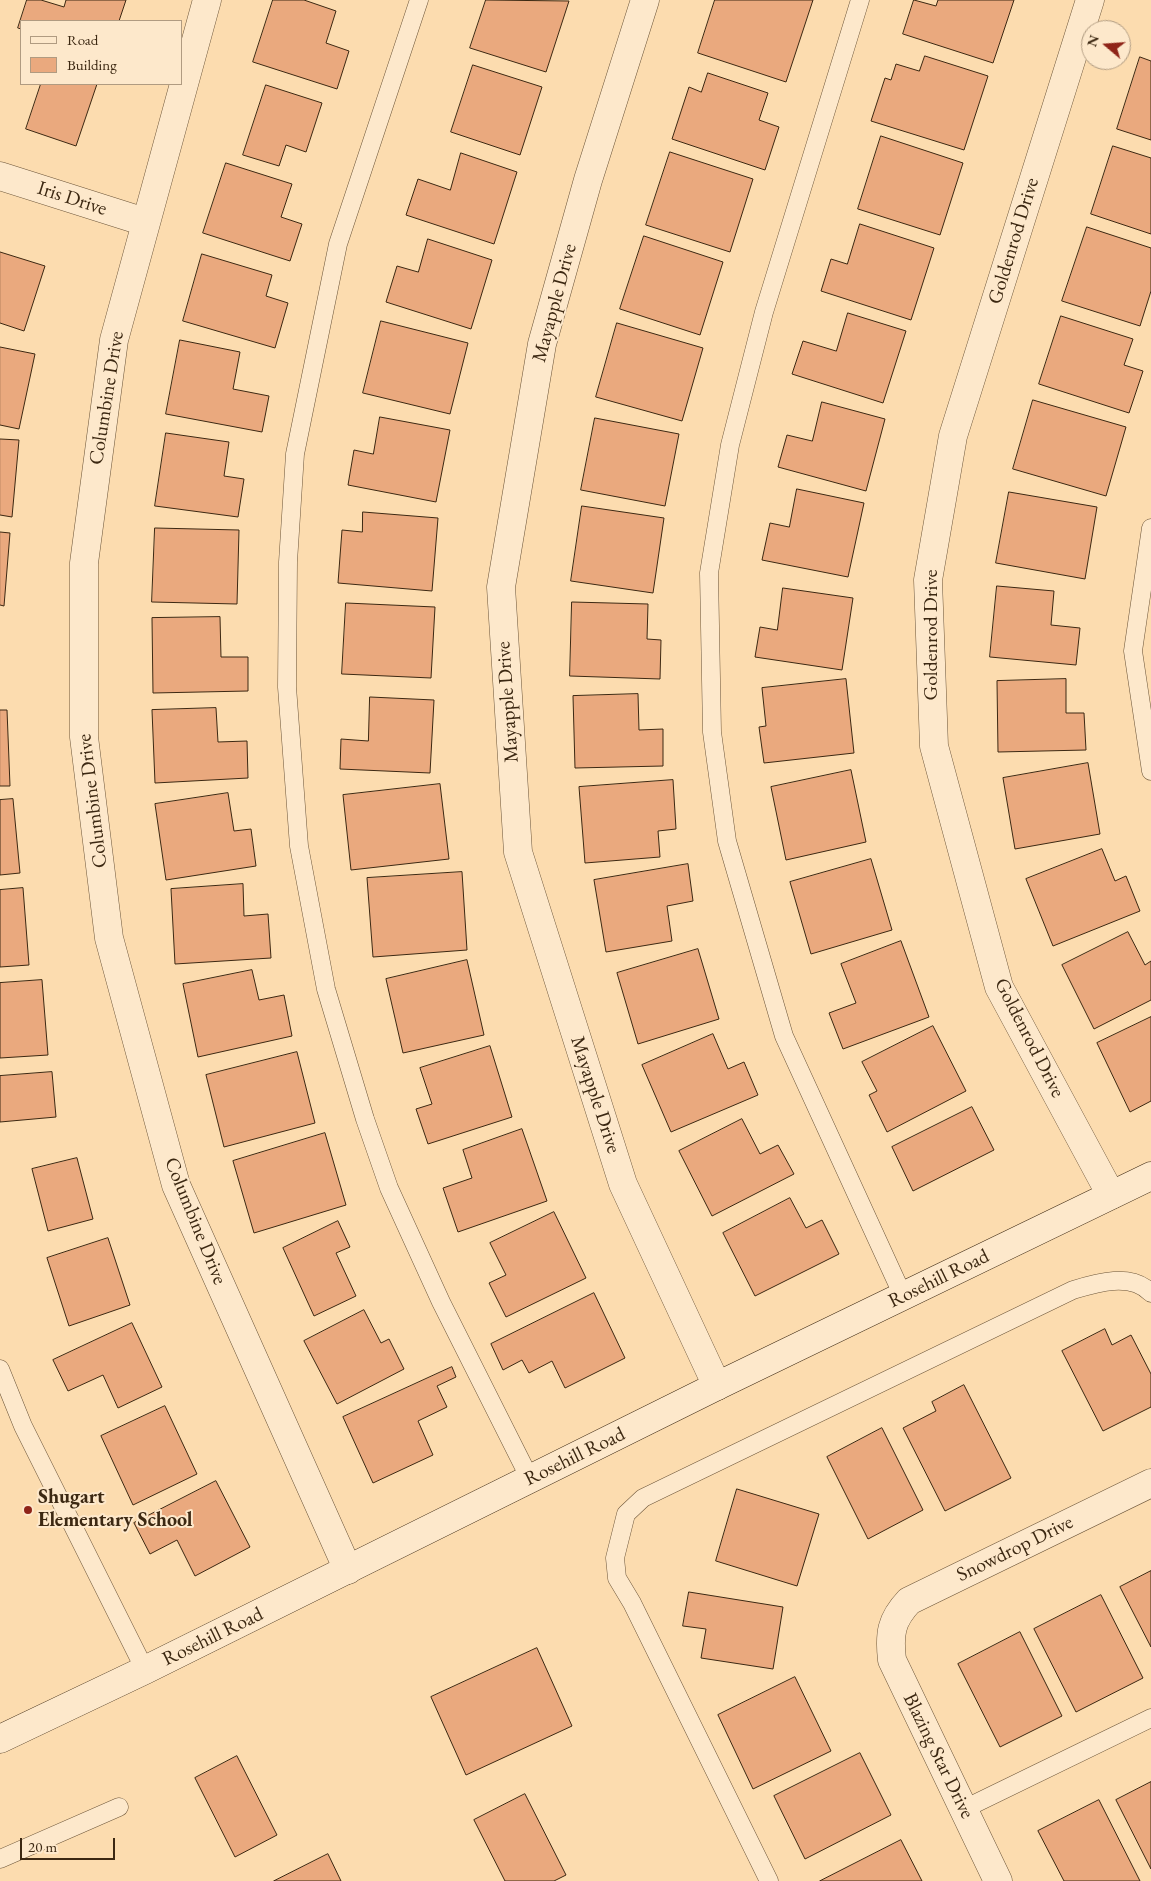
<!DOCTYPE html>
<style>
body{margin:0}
#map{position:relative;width:1151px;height:1881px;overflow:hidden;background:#fcdcaf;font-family:"EB Garamond",serif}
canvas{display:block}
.legend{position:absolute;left:20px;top:20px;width:162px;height:65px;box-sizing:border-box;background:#fde8cb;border:1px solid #b09b81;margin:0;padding:6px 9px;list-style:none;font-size:15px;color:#3c2812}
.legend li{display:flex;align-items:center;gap:10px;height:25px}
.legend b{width:25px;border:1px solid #b09b81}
.north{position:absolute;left:1081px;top:20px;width:50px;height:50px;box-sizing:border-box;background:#fde8cb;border:1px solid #b09b81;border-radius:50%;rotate:288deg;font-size:14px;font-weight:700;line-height:20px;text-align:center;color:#3c2812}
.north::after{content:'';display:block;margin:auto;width:18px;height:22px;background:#8f2418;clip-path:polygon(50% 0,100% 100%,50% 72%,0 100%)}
.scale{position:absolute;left:20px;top:1838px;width:95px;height:22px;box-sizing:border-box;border:2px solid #3c2812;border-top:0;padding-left:6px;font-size:15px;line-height:18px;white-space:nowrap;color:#3c2812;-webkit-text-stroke:4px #fde8cb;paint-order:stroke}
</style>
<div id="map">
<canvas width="1151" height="1881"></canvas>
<ul class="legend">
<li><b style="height:6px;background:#fde8cb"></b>Road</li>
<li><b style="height:14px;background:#eaa97e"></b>Building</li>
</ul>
<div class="north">N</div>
<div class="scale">20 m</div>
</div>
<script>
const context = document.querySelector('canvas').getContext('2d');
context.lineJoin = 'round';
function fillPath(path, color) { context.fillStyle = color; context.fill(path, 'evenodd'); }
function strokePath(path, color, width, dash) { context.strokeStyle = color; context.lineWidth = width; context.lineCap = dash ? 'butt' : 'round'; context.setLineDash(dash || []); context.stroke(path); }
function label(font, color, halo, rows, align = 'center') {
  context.font = font + ' "EB Garamond",serif'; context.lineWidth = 4; context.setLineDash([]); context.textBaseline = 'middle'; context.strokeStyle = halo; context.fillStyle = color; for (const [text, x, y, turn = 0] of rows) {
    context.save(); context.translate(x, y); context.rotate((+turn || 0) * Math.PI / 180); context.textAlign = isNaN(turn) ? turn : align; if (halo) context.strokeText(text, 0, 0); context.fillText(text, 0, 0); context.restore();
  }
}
const building = new Path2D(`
 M27,0H41L64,7L66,0H126L119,21H21V29L18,28Z
 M273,0H304L336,11L326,43L349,51L337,89L253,62Z
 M486,0L569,1L546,72L470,48Z
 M715,0H813L786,82L698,53Z
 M914,0L936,6L938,0H1014L993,63L903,34Z
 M925,56L988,76L964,150L871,121L885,78L891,80L896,64L919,71Z
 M1140,57L1151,61V140L1117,129Z
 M473,65L542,87L520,155L451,132Z
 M708,73L768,93L759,120L779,127L765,170L672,139L689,87L701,92Z
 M41,84H97L76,146L26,129Z
 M266,85L322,103L306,152L286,145L279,166L243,155Z
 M881,136L963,163L940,235L858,209Z
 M1113,146L1151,158V234L1091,214Z
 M670,152L753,179L730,252L646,225Z
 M461,153L517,172L494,244L406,215L418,179L450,190Z
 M226,163L292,184L281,217L302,224L290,261L203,233Z
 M860,224L934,248L911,320L821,291L831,259L847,264Z
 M1087,227L1151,248V291L1140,326L1062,301Z
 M644,236L723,262L700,335L620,309Z
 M428,239L492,260L471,329L386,302L397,266L418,272Z
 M0,252L45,266L24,331L0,323Z
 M202,254L272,275L266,296L288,303L275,348L183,321Z
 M848,313L906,331L883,403L792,374L803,341L836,351Z
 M1061,316L1133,339L1124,365L1143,371L1129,413L1039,384Z
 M381,321L468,343L450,414L363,393Z
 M617,323L703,348L682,421L596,397Z
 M180,340L240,352L233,389L269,396L262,432L166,414Z
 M0,347L35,354L19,429L0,425Z
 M1033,400L1126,427L1106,496L1013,469Z
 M822,402L885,419L866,491L778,467L787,435L812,441Z
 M380,417L450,430L436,502L348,485L354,450L373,454Z
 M595,418L679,434L665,506L581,490Z
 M166,433L229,442L224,476L244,479L238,517L155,506Z
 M0,439L19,440L12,517L0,515Z
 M797,489L864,503L848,577L762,560L770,523L789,527Z
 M1009,492L1097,507L1085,579L996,563Z
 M582,506L664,518L653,593L571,581Z
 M363,512L438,518L432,591L338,583L342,530L362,532Z
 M155,528L239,530L237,604L152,602Z
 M0,532L10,533L4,606L0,605Z
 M997,586L1054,591L1051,625L1080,628L1076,665L990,657Z
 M783,588L853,598L842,670L755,657L760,627L777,630Z
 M572,602L648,604L647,639L661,640L660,679L570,676Z
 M346,603L435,607L431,678L342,674Z
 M220,617L221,657H248V691L153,693L152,618Z
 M846,679L854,753L764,763L759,727L766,726L762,688Z
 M1066,679V713H1084L1086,750L998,752L997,681Z
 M638,694L639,730L663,729V766L575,768L573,696Z
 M370,697L434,700L430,773L340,769L341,739L368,741Z
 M216,708L218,742L247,741L248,778L155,783L152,710Z
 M0,710H7L10,786H0Z
 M1088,763L1100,834L1015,849L1003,778Z
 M851,770L866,842L786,860L771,787Z
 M673,780L676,829L658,831L660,857L585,863L579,787Z
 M440,784L449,859L351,870L343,795Z
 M228,793L234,831L251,829L256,866L166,880L155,804Z
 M13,799L20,873L0,875V800Z
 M1102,849L1115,881L1126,876L1140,911L1053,946L1026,879Z
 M871,859L892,930L811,954L790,882Z
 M688,864L693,901L667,906L672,941L606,952L594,880Z
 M462,872L467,950L373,957L367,878Z
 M243,884L244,916L268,914L271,958L175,964L171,889Z
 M23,888L29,965L0,967V890Z
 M1128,932L1145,965L1151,961V1000L1094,1029L1062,965Z
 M901,941L929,1017L843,1049L829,1013L856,1003L841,964Z
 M698,949L719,1019L638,1044L617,973Z
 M467,960L484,1035L403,1053L386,979Z
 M252,970L259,1000L284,995L292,1036L198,1057L183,984Z
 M42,980L48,1055L0,1058V983Z
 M1151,1017V1101L1130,1112L1097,1043Z
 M933,1026L966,1091L887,1132L869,1095L877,1091L862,1062Z
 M713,1034L728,1069L744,1062L758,1095L671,1132L642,1065Z
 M490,1046L512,1117L428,1144L416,1109L432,1104L420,1068Z
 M297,1052L315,1123L224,1147L206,1075Z
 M52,1072L56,1117L0,1122V1076Z
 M972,1107L994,1150L913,1191L892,1147Z
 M742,1119L760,1154L778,1145L794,1174L712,1216L679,1151Z
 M522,1129L547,1201L458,1232L443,1188L472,1178L463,1150Z
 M325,1133L346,1205L254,1233L233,1161Z
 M77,1158L93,1219L48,1231L32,1169Z
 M790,1198L806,1228L822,1220L839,1254L755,1296L723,1233Z
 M554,1212L586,1278L506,1317L489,1283L506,1275L490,1243Z
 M338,1221L350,1247L336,1253L356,1296L314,1316L283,1248Z
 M108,1238L130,1305L69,1326L47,1258Z
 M594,1293L625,1358L565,1388L552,1361L529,1373L522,1360L503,1370L491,1344Z
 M364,1310L381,1343L389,1339L404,1369L337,1404L304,1341Z
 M132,1323L162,1387L118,1408L103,1375L68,1391L53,1360Z
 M1105,1329L1112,1345L1131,1335L1151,1374V1407L1103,1431L1062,1351Z
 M452,1367L456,1377L437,1386L447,1407L418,1421L433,1455L373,1483L343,1417Z
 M964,1385L1011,1478L945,1511L903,1428L936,1411L932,1402Z
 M165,1406L197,1474L133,1505L101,1436Z
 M882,1428L923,1510L868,1539L827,1457Z
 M216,1481L250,1547L195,1576L177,1540L150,1554L134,1523Z
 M737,1489L819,1514L797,1586L716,1561Z
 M1151,1571V1647L1120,1587Z
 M689,1592L783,1607L773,1669L701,1658L706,1629L683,1626Z
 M1101,1595L1143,1678L1076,1712L1034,1629Z
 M1020,1632L1062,1716L1000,1747L958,1664Z
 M537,1648L572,1726L466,1775L431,1697Z
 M795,1677L831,1751L753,1789L718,1715Z
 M860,1753L891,1815L805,1859L774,1796Z
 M237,1756L277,1835L235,1857L195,1778Z
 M1151,1782V1869L1116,1800Z
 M525,1794L566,1875L554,1881H505L474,1820Z
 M1099,1800L1140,1881H1064L1038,1831Z
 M901,1840L922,1881H820Z
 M328,1854L341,1881H274Z`);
fillPath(building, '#eaa97e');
strokePath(building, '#3c2812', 1);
const lane = new Path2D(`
 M419,0L338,244L295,454L288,562L287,687L299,846L326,989L365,1119L389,1188L441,1302L530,1479
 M860,0L764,312L730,445L709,573L712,732L727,841L784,1036L903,1296
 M1151,528L1133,651L1151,771
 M0,1369L23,1426L145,1670
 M964,1809L1151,1718
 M0,1859L119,1807
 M769,1881L632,1603L617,1578L615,1558L626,1514L643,1498L1073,1290C1096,1283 1131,1272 1151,1293`);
const street = new Path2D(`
 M207,0L114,340L84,563V737L109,938L176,1185L348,1570
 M645,0L588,180L542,344L501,587L518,852L623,1184L717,1386
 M1090,0L953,436L928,580L934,746L999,987L1111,1195
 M0,176L145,222
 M998,1881L892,1660C889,1634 891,1620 909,1601L1151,1483`);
const secondary = new Path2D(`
 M0,1739L145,1670L717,1386L1151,1176`);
strokePath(lane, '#6c5539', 19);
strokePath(street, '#6c5539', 29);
strokePath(secondary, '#3c2812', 29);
strokePath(lane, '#fde8cb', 18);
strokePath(street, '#fde8cb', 28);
strokePath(secondary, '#fde8cb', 28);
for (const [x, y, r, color] of [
 [28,1510,5,"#8f2418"]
]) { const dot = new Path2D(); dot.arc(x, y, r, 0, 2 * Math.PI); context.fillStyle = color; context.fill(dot); strokePath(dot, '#fde8cb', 2); }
label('20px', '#3c2812', '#fde8cb', [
 ["Iris Drive",72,199,18],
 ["Goldenrod Drive",1014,241,-73],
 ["Mayapple Drive",555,303,-75],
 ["Columbine Drive",107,398,-81],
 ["Goldenrod Drive",932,635,-90],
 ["Mayapple Drive",508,702,-94],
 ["Columbine Drive",93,801,-97],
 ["Goldenrod Drive",1029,1038,63],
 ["Mayapple Drive",595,1095,72],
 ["Columbine Drive",195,1221,68],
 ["Rosehill Road",939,1279,-26],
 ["Rosehill Road",575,1457,-26],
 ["Snowdrop Drive",1015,1549,-26],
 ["Rosehill Road",213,1637,-26],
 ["Blazing Star Drive",938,1756,64]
]);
label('bold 20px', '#3c2812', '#fde8cb', [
 ["Shugart",38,1498],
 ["Elementary School",38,1521]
], 'left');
</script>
